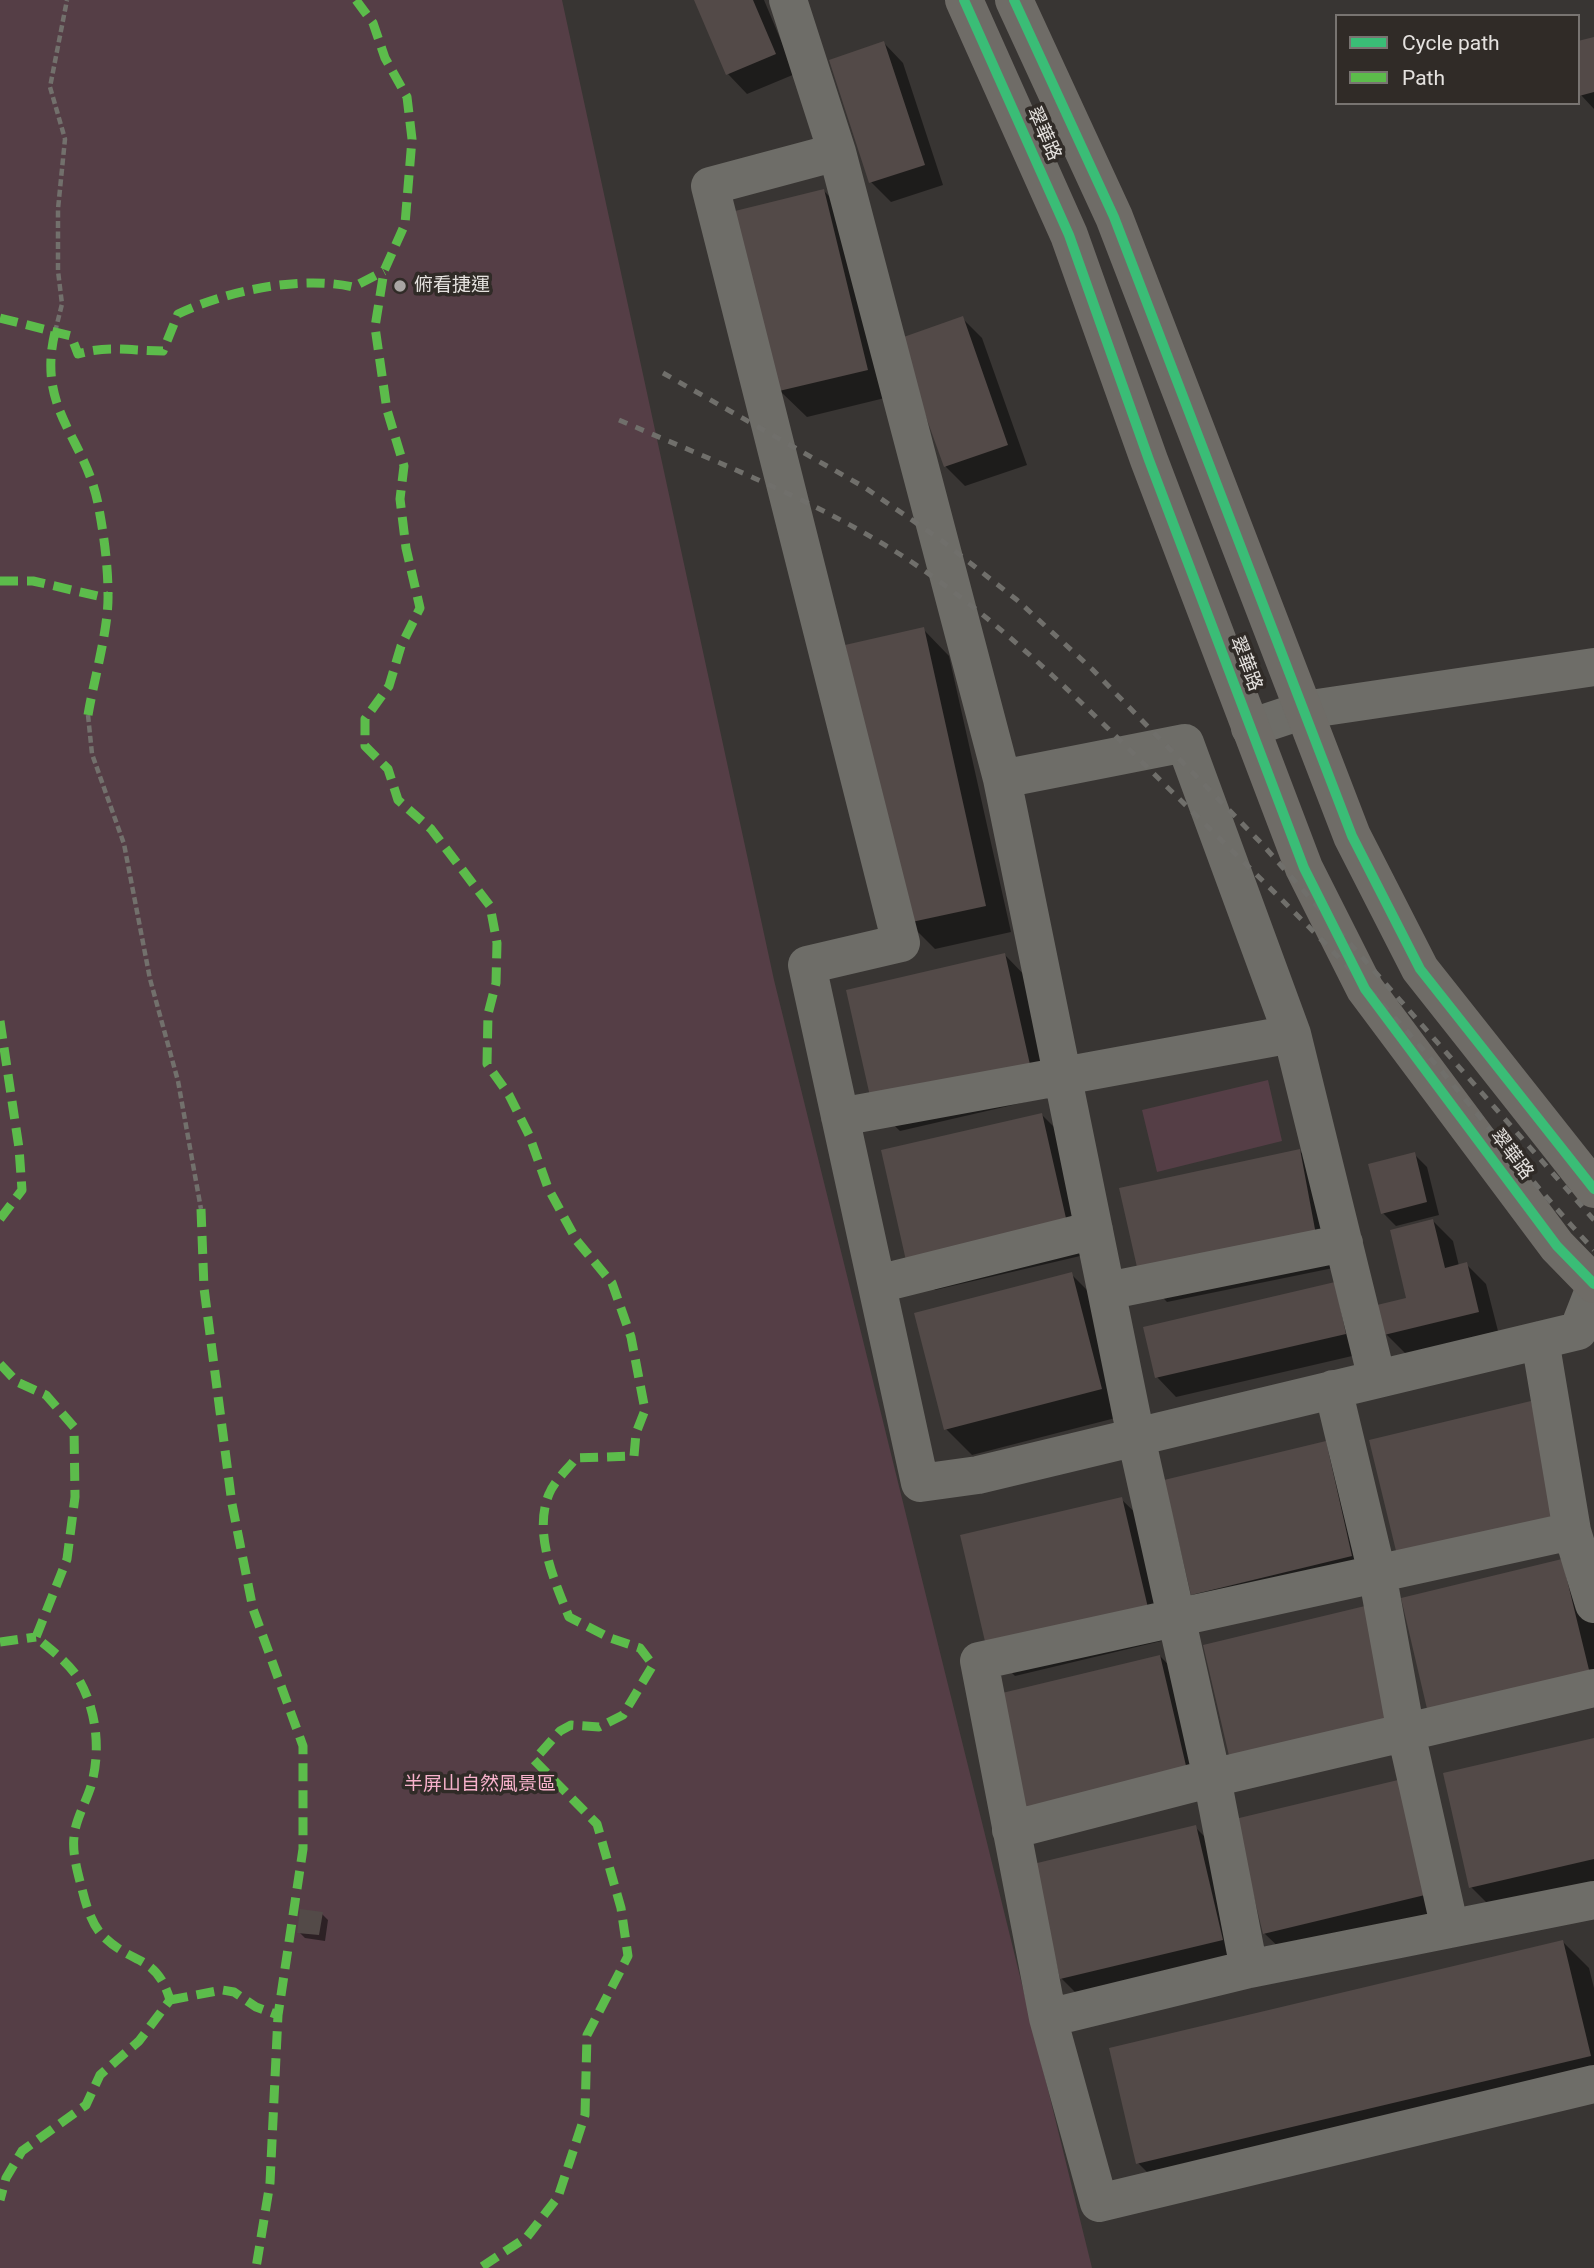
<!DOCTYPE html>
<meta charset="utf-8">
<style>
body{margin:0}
#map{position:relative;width:1594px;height:2268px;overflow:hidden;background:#383533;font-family:Roboto,sans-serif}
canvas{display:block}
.legend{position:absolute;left:1335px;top:14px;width:245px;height:91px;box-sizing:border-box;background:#302b27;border:2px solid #787471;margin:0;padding:9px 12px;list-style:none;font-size:21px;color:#e5e2df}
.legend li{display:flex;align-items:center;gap:14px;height:35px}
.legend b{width:35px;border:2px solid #787471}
</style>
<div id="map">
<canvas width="1594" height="2268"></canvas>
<ul class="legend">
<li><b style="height:9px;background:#3abd76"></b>Cycle path</li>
<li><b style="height:9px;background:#5cbc4b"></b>Path</li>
</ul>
</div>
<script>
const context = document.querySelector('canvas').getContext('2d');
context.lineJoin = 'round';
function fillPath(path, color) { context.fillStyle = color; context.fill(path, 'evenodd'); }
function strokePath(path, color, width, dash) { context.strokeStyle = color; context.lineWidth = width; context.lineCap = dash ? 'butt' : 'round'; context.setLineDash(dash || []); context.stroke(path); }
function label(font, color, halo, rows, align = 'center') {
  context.font = font + ' Roboto,"Noto Sans TC",sans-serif'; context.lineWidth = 7; context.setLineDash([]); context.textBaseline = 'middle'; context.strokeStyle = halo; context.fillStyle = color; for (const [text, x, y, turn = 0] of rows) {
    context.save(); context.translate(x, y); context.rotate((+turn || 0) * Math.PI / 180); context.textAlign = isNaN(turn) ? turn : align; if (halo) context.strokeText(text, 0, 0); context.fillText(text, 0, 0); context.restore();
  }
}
fillPath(new Path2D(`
 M0,0H562L774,980L1092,2268H0Z
 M1268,1080L1282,1141L1157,1172L1142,1110Z`), '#553e46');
fillPath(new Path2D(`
 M696,0H764L795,74L747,94L728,74Z
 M1594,38V109L1581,95L1578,87V43Z
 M884,43L903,63L943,185L891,202L871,182Z
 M824,191L850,217L893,396L807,417L780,391Z
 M962,318L982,338L1027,465L965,486L946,467L901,340Z
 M923,629L949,656L1011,932L935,949L909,923Z
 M1005,955L1031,982L1056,1095L900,1131L873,1105Z
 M1042,1115L1068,1141L1093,1253L935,1290L909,1264Z
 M1299,1150L1326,1177L1343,1266L1167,1302L1141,1275Z
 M1414,1154L1427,1167L1439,1215L1396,1226L1383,1213Z
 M1433,1221L1453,1241L1459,1266L1466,1264L1486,1284L1498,1331L1406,1354L1386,1334L1408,1299Z
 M1071,1274L1097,1300L1127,1415L972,1455L946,1429Z
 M1334,1284L1365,1353L1176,1397L1157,1377Z
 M1325,1443L1378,1582L1193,1595Z
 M1121,1499L1148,1525L1174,1638L1015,1676L989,1650Z
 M1562,1560L1594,1611V1705Z
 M1160,1656L1186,1683L1213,1796L1054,1834Z
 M1594,1740V1891L1497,1913L1471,1887Z
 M1398,1782L1450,1921L1291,1959L1264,1933Z
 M1195,1827L1221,1853L1248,1966L1088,2005L1061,1978Z
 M322,1914L328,1920L325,1941L305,1938L299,1932Z
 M1563,1942L1589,1968L1594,1988V2087L1164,2189L1138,2163Z`), '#0007');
fillPath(new Path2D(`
 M694,0H753L776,54L726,75Z
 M1594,37V92L1579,96L1578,41Z
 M884,41L925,165L869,183L829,60Z
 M824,189L868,370L779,391L735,211Z
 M963,316L1008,445L944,467L898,339Z
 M924,627L986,906L907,923L845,645Z
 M1005,953L1031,1069L872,1105L846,990Z
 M1042,1113L1068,1227L907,1265L881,1150Z
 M1300,1149L1317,1240L1139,1276L1119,1188Z
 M1415,1152L1427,1202L1381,1214L1368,1164Z
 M1433,1219L1445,1268L1467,1262L1479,1312L1384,1335L1377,1305L1406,1298L1390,1230Z
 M1072,1272L1102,1389L944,1430L914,1313Z
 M1335,1282L1346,1334L1155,1378L1143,1327Z
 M1531,1401L1558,1516L1397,1555L1369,1440Z
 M1326,1441L1352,1556L1191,1595L1164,1480Z
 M1122,1497L1149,1612L987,1650L960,1535Z
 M1562,1559L1590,1674L1428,1713L1401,1598Z
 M1365,1606L1392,1721L1230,1760L1203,1645Z
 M1160,1655L1187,1770L1026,1809L998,1694Z
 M1594,1738V1859L1469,1888L1443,1773Z
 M1398,1780L1425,1895L1263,1934L1235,1819Z
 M1196,1825L1223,1940L1060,1979L1033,1864Z
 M300,1909L323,1912L319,1935L297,1933Z
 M1563,1940L1591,2056L1136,2164L1109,2048Z`), '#534a48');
strokePath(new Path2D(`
 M55,332L62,304L58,271V209L65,139L50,87L67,0
 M88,715L92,754L124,844L150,979L178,1081L201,1209`), '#72706c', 4.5, [7, 3.5]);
strokePath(new Path2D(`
 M788,0L837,152L1002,779L1185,743L1292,1034L1377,1379
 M837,152L710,186L901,943L807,965L920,1483L978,1475L1578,1331L1594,1290
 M1250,728L1304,710L1594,667
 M1002,779L1136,1437L1212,1778L1249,1969L1594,1900
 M840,1117L1292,1034
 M878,1284L1094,1230
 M1107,1291L1344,1243
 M1540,1340L1572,1531L1594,1604
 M1333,1389L1377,1573L1406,1733L1450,1929
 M1572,1531L979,1661L1048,2018L1099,2203L1594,2084
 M1011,1830L1212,1778L1594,1688
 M1048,2018L1249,1969`), '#6e6d68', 38);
strokePath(new Path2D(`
 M964,0L1069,235L1149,460L1304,868L1365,989L1557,1246L1594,1284
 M1014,0L1114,217L1352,836L1420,969L1594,1189`), '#6f6c67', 38);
strokePath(new Path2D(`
 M663,373L864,487L941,540L1017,600L1092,669L1263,845L1594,1220
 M619,420C714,461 813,499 901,555C989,612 1064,685 1138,758C1230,850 1326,939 1412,1037C1474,1107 1530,1182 1594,1250`), '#706f6b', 5, [9, 9]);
strokePath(new Path2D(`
 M356,0L373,23L385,58L407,97L412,139L405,224L384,271L375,327L387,410L404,466L400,499L406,548L420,608L401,646L389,686L365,719V746L388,769L398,800L431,829L490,906L497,943L496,983L488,1014L487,1064L509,1095L529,1135L548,1188L577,1241L612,1283L631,1337L645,1410L636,1433L634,1456L576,1458C568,1469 554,1481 549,1494C533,1533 554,1580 569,1617L610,1638L640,1648L653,1665L623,1715L599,1727L571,1725L560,1731L534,1760L597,1824L621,1908L628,1956L587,2035L585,2115L558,2197L527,2237L480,2268
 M0,318L71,336L78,354C108,345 132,351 163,351L178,314C226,291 301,275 353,287L384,271
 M55,332C36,412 87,438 99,509C104,536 108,566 108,594C109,628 94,679 88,715
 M0,581H33L98,596H108
 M0,1021L19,1148L22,1190L0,1219
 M201,1209L204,1288L232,1504L253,1609L303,1746V1849L278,2015L270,2183L256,2268
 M0,1364L17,1382L46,1395L74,1427L75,1497L67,1559L36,1637C51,1650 68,1662 78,1678C97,1710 101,1751 91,1786C86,1802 75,1821 74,1837C72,1853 78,1874 82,1889C86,1905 92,1926 104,1937C134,1966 156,1954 170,2000L139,2041L100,2075L86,2105L22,2151L6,2178L0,2200
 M0,1642L36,1637
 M170,2000L222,1990L234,1992L256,2007L278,2015`), '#5cbc4b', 9, [18, 9]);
strokePath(new Path2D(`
 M964,0L1069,235L1149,460L1304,868L1365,989L1557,1246L1594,1284
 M1014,0L1114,217L1352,836L1420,969L1594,1189`), '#3abd76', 10);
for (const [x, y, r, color] of [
 [400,286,7,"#a8a5a3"]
]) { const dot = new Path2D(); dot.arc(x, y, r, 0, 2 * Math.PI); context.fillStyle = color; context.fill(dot); strokePath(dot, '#302b27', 2.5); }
label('19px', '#e5e2df', '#302b27', [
 ["翠華路",1043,134,66],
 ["翠華路",1245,664,69],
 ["翠華路",1511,1155,53]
]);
label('19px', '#e5e2df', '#302b27', [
 ["俯看捷運",414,286]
], 'left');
label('19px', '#f8b2cc', '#302b27', [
 ["半屏山自然風景區",480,1785]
]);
</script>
